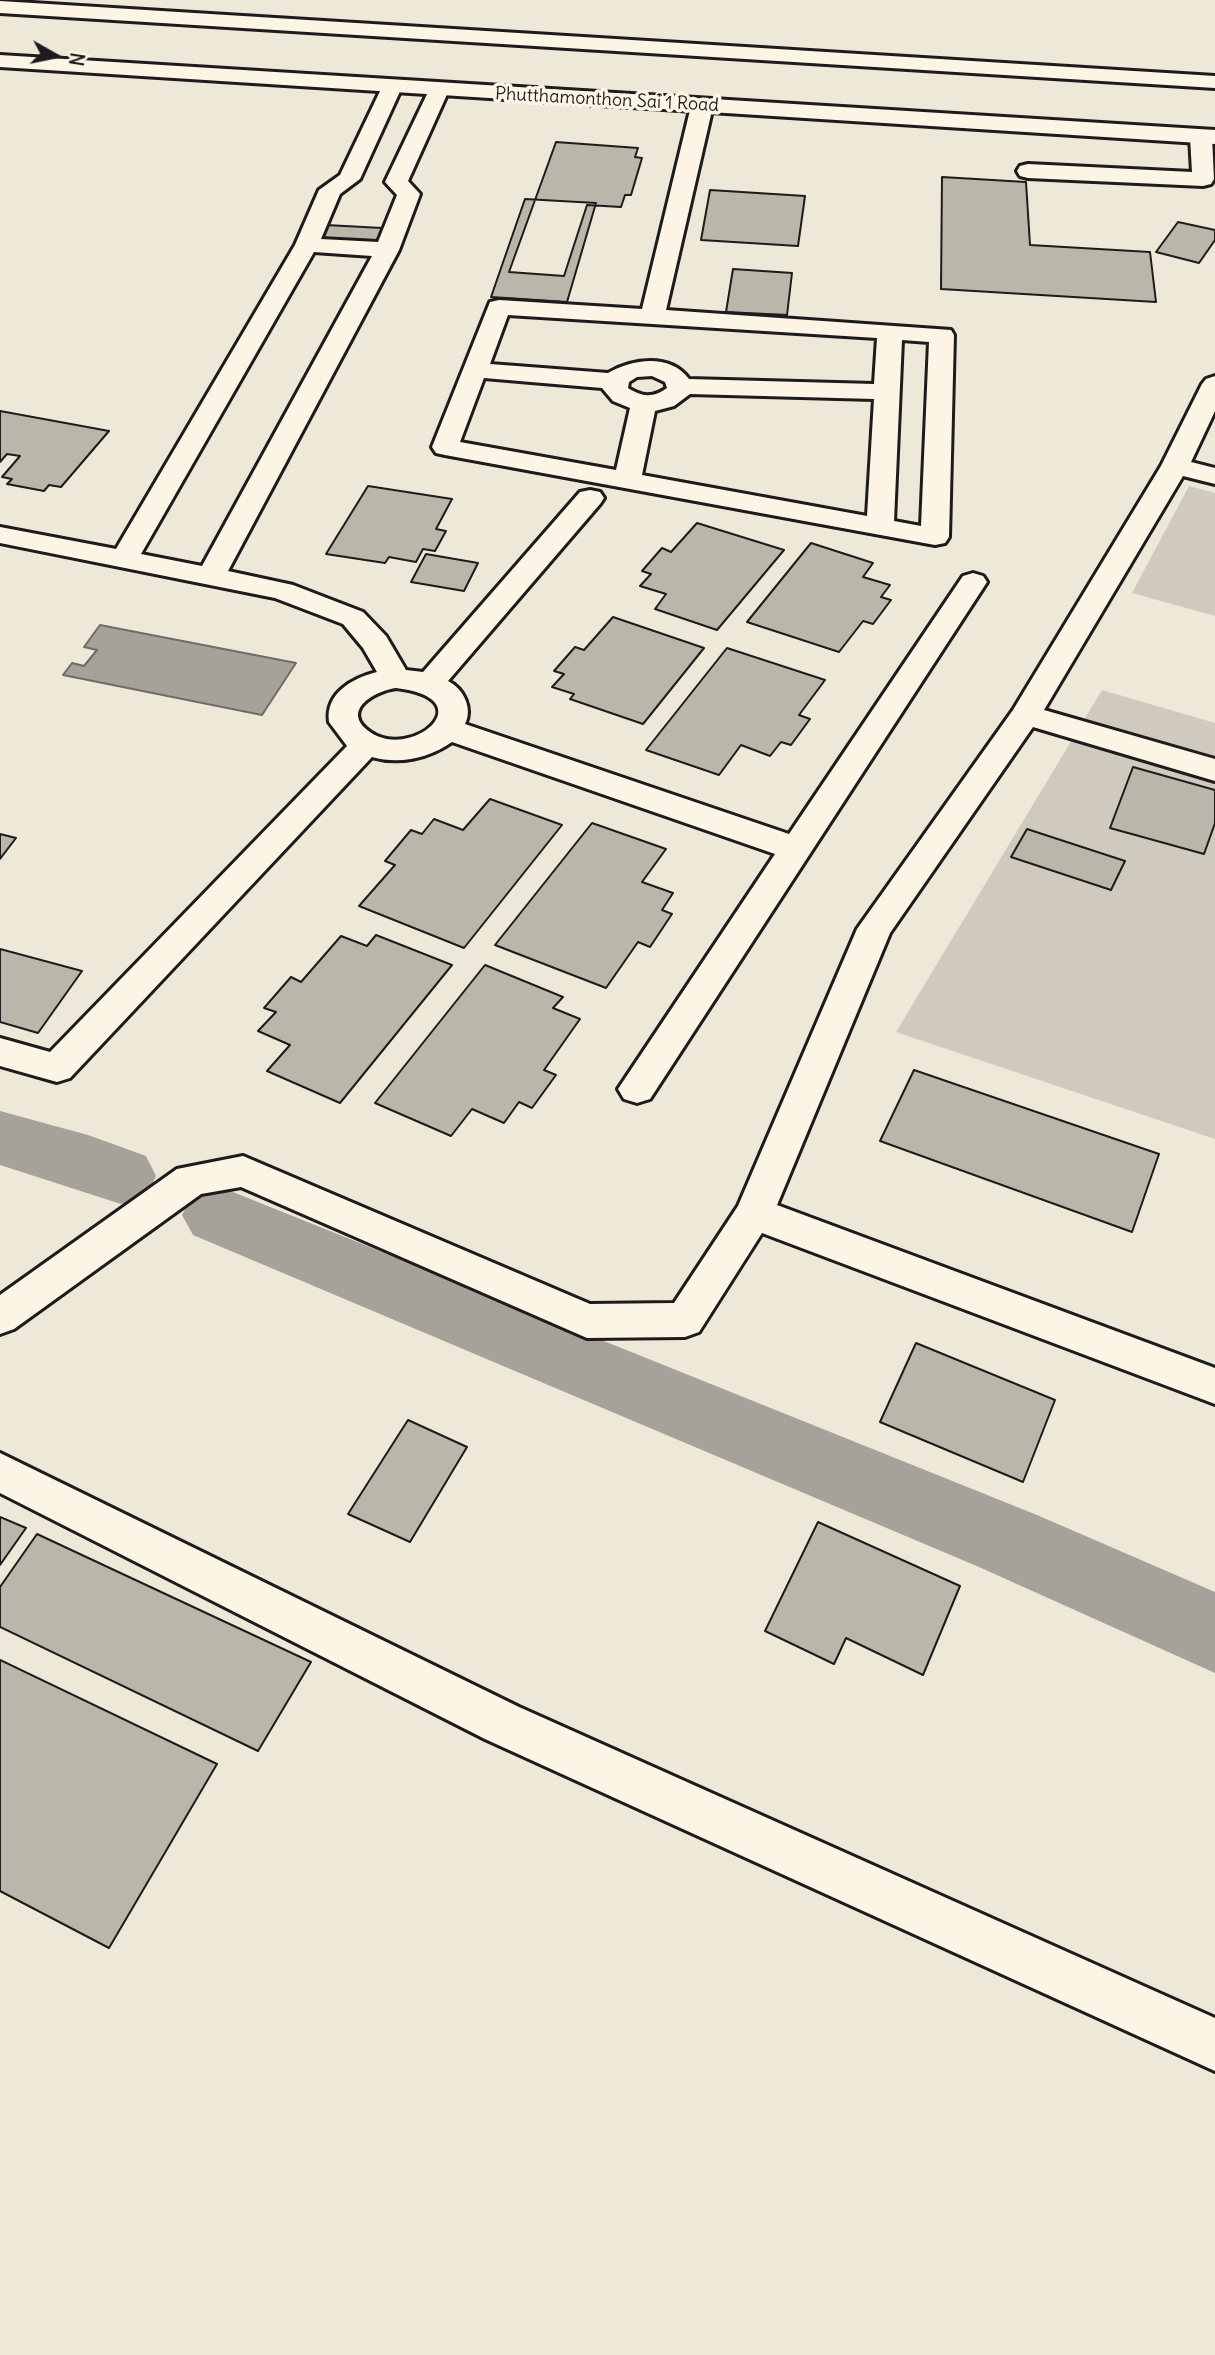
<!DOCTYPE html>
<style>
body{margin:0}
#map{position:relative;width:1215px;height:2355px;overflow:hidden;background:#eee8d9;font-family:Delius,sans-serif}
canvas{display:block}
.north{position:absolute;left:21px;top:21px;width:70px;height:70px;-webkit-text-stroke:5px #fcf5e5;paint-order:stroke;rotate:99deg;font-size:19px;font-weight:700;line-height:28px;text-align:center;color:#1c1c1c}
.north::after{content:'';display:block;margin:auto;width:24px;height:32px;background:#1c1c1c;clip-path:polygon(50% 0,100% 100%,50% 72%,0 100%)}
</style>
<div id="map">
<canvas width="1215" height="2355"></canvas>
<div class="north">N</div>
</div>
<script>
const context = document.querySelector('canvas').getContext('2d');
context.lineJoin = 'round';
function fillPath(path, color) { context.fillStyle = color; context.fill(path, 'evenodd'); }
function strokePath(path, color, width, dash) { context.strokeStyle = color; context.lineWidth = width; context.lineCap = dash ? 'butt' : 'round'; context.setLineDash(dash || []); context.stroke(path); }
function label(font, color, halo, rows, align = 'center') {
  context.font = font + ' Delius,sans-serif'; context.lineWidth = 7; context.setLineDash([]); context.textBaseline = 'middle'; context.strokeStyle = halo; context.fillStyle = color; for (const [text, x, y, turn = 0] of rows) {
    context.save(); context.translate(x, y); context.rotate((+turn || 0) * Math.PI / 180); context.textAlign = isNaN(turn) ? turn : align; if (halo) context.strokeText(text, 0, 0); context.fillText(text, 0, 0); context.restore();
  }
}
fillPath(new Path2D(`
 M1189,486L1215,493V616L1132,593Z
 M1102,690L1215,723V1139L896,1032Z`), '#cfcabd');
const water = new Path2D(`
 M100,625L296,663L262,715L63,675L72,663L84,666L97,650L84,647Z`);
fillPath(water, '#a7a299');
strokePath(water, '#6f6c67', 2);
fillPath(new Path2D(`
 M0,1111L88,1135L146,1156L156,1176L146,1196L121,1204L0,1165Z
 M218,1186L1037,1515L1215,1592V1673L979,1567L193,1235L182,1215L193,1195Z`), '#a7a299');
const building = new Path2D(`
 M556,142L638,148L635,157L642,158L631,195H625L621,207L587,205L564,276L509,272Z
 M942,177L1026,182L1030,245L1150,252L1156,302L941,289Z
 M710,190L805,196L798,246L701,240Z
 M525,199L596,203L567,302L491,297Z
 M1178,222L1215,230V240L1199,263L1156,252Z
 M326,225L382,228L376,243L319,239Z
 M733,269L792,273L787,315L726,312Z
 M0,411L109,431L61,487L49,485L44,491L7,484L12,479L2,477L20,456L7,454L0,462Z
 M368,486L452,499L436,529L446,531L435,551L423,549L416,562L389,557L385,563L326,554Z
 M697,523L784,550L717,630L655,609L666,594L640,586L651,574L642,571L662,548L671,552Z
 M811,543L873,563L863,577L890,585L881,597L891,600L873,624L863,621L839,652L747,622Z
 M426,554L478,563L464,591L411,582Z
 M613,617L704,648L643,724L570,699L574,694L552,687L564,674L554,671L575,647L584,650Z
 M727,648L825,680L799,715L810,719L791,745L781,742L770,756L741,745L719,775L646,750Z
 M1133,767L1215,790V823L1204,854L1110,828Z
 M490,799L562,825L464,948L359,906L395,865L385,861L411,830L422,834L434,819L463,830Z
 M592,823L666,849L642,882L673,893L662,910L672,914L650,947L638,942L606,988L495,945Z
 M1027,829L1125,861L1111,890L1011,857Z
 M0,834L16,838L0,859Z
 M376,935L452,965L340,1103L267,1071L290,1045L258,1031L276,1012L264,1008L291,977L301,982L341,936L367,946Z
 M0,949L82,971L38,1033L0,1022Z
 M485,965L563,997L553,1008L580,1019L544,1070L556,1075L532,1108L519,1102L504,1123L472,1109L451,1136L375,1103Z
 M914,1070L1159,1154L1132,1232L880,1141Z
 M916,1343L1055,1400L1023,1482L880,1422Z
 M408,1420L467,1447L410,1542L348,1514Z
 M0,1517L26,1528L0,1565Z
 M818,1522L960,1586L923,1675L846,1638L834,1664L765,1631Z
 M37,1534L311,1662L258,1751L0,1627V1587Z
 M0,1660L217,1764L109,1948L0,1891Z`);
fillPath(building, '#bab6aa');
strokePath(building, '#1c1c1c', 2);
const minor = new Path2D(`
 M392,81L399,83L402,87L360,179L340,194L321,239L378,242L397,195L385,182L429,90L432,86H446L449,90L408,181L420,194L399,250L228,571L293,585L363,612L386,636L406,670L423,672L580,492L590,490L600,492L604,498L600,504L448,681C464,689 473,709 465,724L789,834L963,576L973,573L983,576L987,582L650,1099L637,1103L624,1099L618,1089L775,854L452,742C429,758 400,765 372,757L70,1078L57,1082L0,1066V1038L50,1052L347,746L329,722C325,693 353,678 377,672L363,648L343,624L275,598L0,543V527L116,549L295,245L319,190L340,175L382,87L385,83ZM314,252L372,256L202,566L141,554ZM396,688C486,699 411,761 370,732C340,711 374,691 396,688Z
 M702,100L709,102L713,106L666,310L951,330L954,335L949,537L945,543L935,545L445,455L436,453L432,447L490,302L499,300L642,309L691,106L695,102ZM508,315L877,338L874,384L689,379C670,353 632,359 608,373L490,364ZM902,340L929,342L921,526L894,521ZM652,376L665,382L667,388C653,398 642,397 628,388L629,382L637,377ZM484,378L602,388L613,401L630,408L616,470L460,442ZM690,394L874,399L867,516L642,475L655,411L674,406Z
 M1201,130L1209,132L1212,137L1214,179L1211,184L1203,186L1028,178L1020,176L1017,171L1020,166L1028,164L1192,172L1190,137L1193,132Z
 M1215,376V411L1191,462L1215,468V484L1183,476L1044,710L1215,759V781L1033,727L890,933L777,1205L1215,1368V1404L762,1233L699,1332L685,1337L587,1338L241,1187L201,1194L14,1329L0,1334V1295L177,1169L243,1156L590,1304L674,1303L738,1206L857,929L1013,710L1161,466L1202,384L1206,379Z
 M0,1453L519,1707L1215,2018V2071L485,1739L0,1493Z`);
const major = new Path2D(`
 M0,1L1215,76V88L0,13Z
 M0,55L1215,130V144L0,67Z`);
strokePath(minor, '#1c1c1c', 6);
strokePath(major, '#1c1c1c', 6);
fillPath(minor, '#fcf5e5');
fillPath(major, '#fcf5e5');
label('18px', '#1c1c1c', '#fcf5e5', [
 ["Phutthamonthon Sai 1 Road",607,100,3]
]);
</script>
